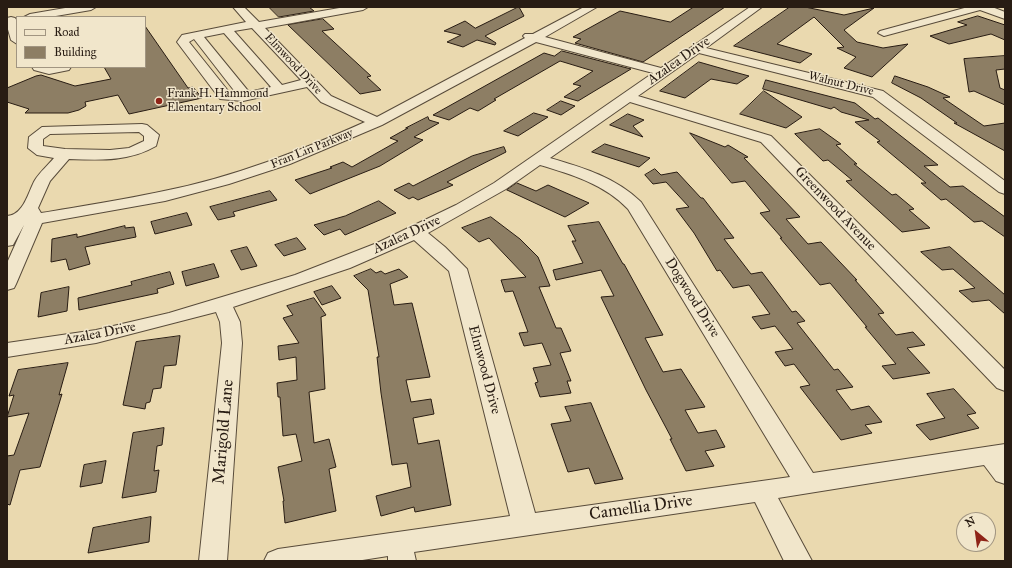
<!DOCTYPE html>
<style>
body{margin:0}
#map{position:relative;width:1012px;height:568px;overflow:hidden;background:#ead9af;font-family:"IM FELL Great Primer",serif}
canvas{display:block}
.frame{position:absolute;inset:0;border:8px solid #281c13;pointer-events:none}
.legend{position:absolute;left:16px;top:16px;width:130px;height:52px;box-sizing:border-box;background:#f1e6cb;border:1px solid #a19581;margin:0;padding:5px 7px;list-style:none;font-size:12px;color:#281c13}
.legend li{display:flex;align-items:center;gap:8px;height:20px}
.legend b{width:20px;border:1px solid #a19581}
.north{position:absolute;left:956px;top:512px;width:40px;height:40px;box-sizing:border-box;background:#f1e6cb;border:1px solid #a19581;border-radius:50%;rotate:331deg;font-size:11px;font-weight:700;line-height:16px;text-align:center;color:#281c13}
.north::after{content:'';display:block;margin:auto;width:14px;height:18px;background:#8f2418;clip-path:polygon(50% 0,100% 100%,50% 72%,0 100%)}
</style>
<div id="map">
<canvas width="1012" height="568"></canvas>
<div class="frame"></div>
<ul class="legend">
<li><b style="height:5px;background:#f1e6cb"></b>Road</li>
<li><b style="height:11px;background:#8d7e64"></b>Building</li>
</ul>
<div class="north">N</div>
</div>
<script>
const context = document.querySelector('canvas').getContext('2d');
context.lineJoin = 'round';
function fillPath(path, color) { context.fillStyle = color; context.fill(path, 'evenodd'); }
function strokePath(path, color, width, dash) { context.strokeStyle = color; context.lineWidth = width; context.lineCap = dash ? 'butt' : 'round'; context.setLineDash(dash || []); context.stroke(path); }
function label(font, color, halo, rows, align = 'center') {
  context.font = font + ' "IM FELL Great Primer",serif'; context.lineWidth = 3; context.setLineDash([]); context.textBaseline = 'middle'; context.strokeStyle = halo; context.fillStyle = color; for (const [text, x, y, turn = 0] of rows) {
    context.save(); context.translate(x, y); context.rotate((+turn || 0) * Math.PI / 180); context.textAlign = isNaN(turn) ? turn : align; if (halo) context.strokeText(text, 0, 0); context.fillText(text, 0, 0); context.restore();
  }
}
const building = new Path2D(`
 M269,7H309L314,11L279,17Z
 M519,7L524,16L485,36L496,43L495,45L477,40L463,47L447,42L461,35L444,31L465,21L475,28Z
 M694,7H725L643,62L575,43L581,39L573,37L620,11L670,22Z
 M790,7H805L844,15L874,8L844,30L857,42L883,48L908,44L872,77L844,68L856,57L837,48L844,47L814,17L777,44L812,54L800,63L734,46Z
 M978,16L1005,25V40L991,34L949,44L930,36L967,25L958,22Z
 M323,19L334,29L322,31L371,76L367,77L381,90L360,94L288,25Z
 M145,26L188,88L193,87L202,98L129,114L118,95L85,102L86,106L79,110L68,113H25L29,109L7,102V88L36,76L41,75L75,86L111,79L104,67H145Z
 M562,51L631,69L578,101L564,97L581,86L573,84L593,71L560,61L494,99L496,100L478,111L470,108L449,120L433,115L544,53L554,56Z
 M1005,56V69L996,70L1000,88L1005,90V105L974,91L969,92L964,59Z
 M699,62L727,70L749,76L737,84L711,79L685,98L660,91Z
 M895,76L928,87L950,97L943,98L984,126L1005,123V151L954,123H957L921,98L892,83Z
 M766,80L855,103L875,119L878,118L938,165L924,166L950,187L963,186L1005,217V237L982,221L974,222L946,199L941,200L921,183H926L877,142L880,141L855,122L869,120L841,112L834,107L831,109L763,89Z
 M764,91L802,117L786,128L740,114Z
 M561,101L575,106L561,115L547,110Z
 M534,113L548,117L518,136L504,131Z
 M628,114L644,120L633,126L643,137L610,125Z
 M428,117L429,120L439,123L414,137L423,140L380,166L310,194L295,180L332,168L330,167L343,162L352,167L398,141L390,138L408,128H406Z
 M820,129L841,144L836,145L857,164H854L892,195L896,194L914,209L909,210L930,228L902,232L846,181L852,180L828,160L823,161L795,134Z
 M690,133L725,147L728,145L748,157L744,158L800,217L786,219L808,244L821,242L857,280H855L884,313L878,314L896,335L913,332L925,345L907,348L930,373L893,379L882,366L896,364L865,327H867L830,283L820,285L780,238H782L760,213L770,211L745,181L732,183Z
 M605,144L650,158L639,167L592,152Z
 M504,147L506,152L447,182L453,185L418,200L413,197L409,199L394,190L409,183L413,186L472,156Z
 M655,169L661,175L677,172L701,198H703L734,238L724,239L751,274L762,272L792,312L796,311L805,321L797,323L834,370L838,369L853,387L836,390L851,410L869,406L882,422L865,425L872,433L841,440L800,387L810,385L794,364L785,366L775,352L793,349L775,326L761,329L752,317L770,314L749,285L733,288L720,270L717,271L694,233L676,209L689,207L666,182L653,184L645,175Z
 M517,183L536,191L548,185L589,203L565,217L507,190Z
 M270,191L277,200L233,212L235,216L218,220L210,207Z
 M379,201L396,213L345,235L340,229L324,235L314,225L345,216Z
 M187,213L192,225L155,234L151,222Z
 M491,217L520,239L538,257L550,286L539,287L556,328H561L571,351L560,353L571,381H567L571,393L540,397L535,383L538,382L533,368L551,365L542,343L524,346L519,333L528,332L513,291L505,292L501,280L526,277L489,238L479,242L462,228Z
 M599,222L623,264H624L663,335L645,338L663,372L681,369L705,407L685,410L698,433L716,430L725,447L705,451L714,466L686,471L670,439H672L646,390L601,297L614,296L601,270L556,280L553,270L583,263L572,241H576L568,226Z
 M125,226V228L134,227L136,237L85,247L90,264L69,270L66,259L51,262L52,239L77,234V237Z
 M297,238L306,249L284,256L275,245Z
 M247,247L257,266L241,270L231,251Z
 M950,247L1005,295V314L989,300L972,302L959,291L975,288L953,269L942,270L921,252Z
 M214,264L219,277L186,286L182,272Z
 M371,269L376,273L381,271L385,274L399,269L408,277L390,284L394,305L412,303L430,377L406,380L411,402L431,399L434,414L413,418L418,444L439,440L451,505L415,512L414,507L381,516L376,496L411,487L407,463L392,465L381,393L377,357H379L368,290L354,276Z
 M170,272L174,284L157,289L158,293L79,310L78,298L132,285L131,282Z
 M332,286L341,298L322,305L314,292Z
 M69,287L67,311L38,317L41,293Z
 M314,298L326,315L321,317L325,389L309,392L314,443L329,439L336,467L329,469L336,511L285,523L283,501H284L278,467L302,461L296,434L283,436L280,397H278L277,383L297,380L296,357L279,360L278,346L299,343L283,318L293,315L287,306Z
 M180,336L176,365L164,366L161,388L153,389L150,402L146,403L145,409L123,405L136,342Z
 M68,363L59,395L62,394L40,467L20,470L10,505L7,504V456L14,455L29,413L7,417L14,395L9,396L18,370Z
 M954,389L976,413L967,415L979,428L930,440L916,425L945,418L927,394Z
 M591,403L603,432L623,479L595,484L589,468L568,472L551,424L571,421L565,407Z
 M164,428L162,445L157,446L154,471L159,470L156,492L122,498L133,433Z
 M106,461L102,483L80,487L84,465Z
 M151,517L149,542L88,553L93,528Z`);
fillPath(building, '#8d7e64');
strokePath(building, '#281c13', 1);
const minor = new Path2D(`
 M71,7H96L91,10L50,17H24L30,14Z
 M233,7H244L259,22L345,7H368L363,10L265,28L331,96L377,117L525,38L523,36L525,34H533L584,7H597L545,37L661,68L750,7H762L706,48L883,91L1005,181V194L999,192L873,97L699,53L638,96L771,136L1005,370V391L997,388L761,142L630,102L550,158C584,168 615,177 641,202L813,473L1005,444V484L996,481L984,465L778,498L812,561H784L755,502L414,552L416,561H388V556L356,561H264L268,553L278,549L510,516L449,271L414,240L350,268L233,307L240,322L242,343L227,561H199L222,343L220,322L216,312L96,343L7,357V343L96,330L169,313L295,275L377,243L456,205L494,183L653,73L536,42L382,125L290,164L229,184L165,201L42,223L16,284L14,288L7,290V263L24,225L13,245L7,246V216C24,215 28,192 35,180C40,172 48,165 54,158L37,155L28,148L29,137L42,127L142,124L147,125L159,135L156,146C129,162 99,160 69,159L50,181L38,208L41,213C82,206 123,200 164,191C234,177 300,151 365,122L321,102L307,87L243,101L220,99L177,42L182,35L246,22ZM252,28L301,80L282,85L234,31ZM224,33L271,87L249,92L204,37ZM194,39L236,93L229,92L189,42ZM139,132L144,136V141L129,148L110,150L65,149L43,146V139L50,134ZM540,165C573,175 604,184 628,209L790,477L535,513L467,269L445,247L428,233L506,189Z
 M968,7H992L1005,12V19L980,10L884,36L878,33L880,31Z
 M11,17L15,18L17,21V44L11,40L7,26V18Z
 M32,67H71L69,70L49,74L34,70Z`);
strokePath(minor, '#584b3a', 2);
fillPath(minor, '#f1e6cb');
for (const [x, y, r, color] of [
 [159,101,4,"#8f2418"]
]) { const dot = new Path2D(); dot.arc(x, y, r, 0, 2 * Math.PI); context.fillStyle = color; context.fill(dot); strokePath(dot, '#f1e6cb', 1.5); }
label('12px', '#281c13', '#f1e6cb', [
 ["Elmwood Drive",293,64,47],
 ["Walnut Drive",841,84,14],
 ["Fran Lin Parkway",312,149,-22]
]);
label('12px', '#281c13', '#f1e6cb', [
 ["Frank H. Hammond",167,94],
 ["Elementary School",167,108]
], 'left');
label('14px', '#281c13', '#f1e6cb', [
 ["Azalea Drive",679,61,-35],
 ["Greenwood Avenue",835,209,46],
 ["Azalea Drive",407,235,-25],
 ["Dogwood Drive",692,298,58],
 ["Azalea Drive",100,334,-11],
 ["Elmwood Drive",484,370,75]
]);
label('17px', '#281c13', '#f1e6cb', [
 ["Marigold Lane",224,432,-85],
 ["Camellia Drive",641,508,-8]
]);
</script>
